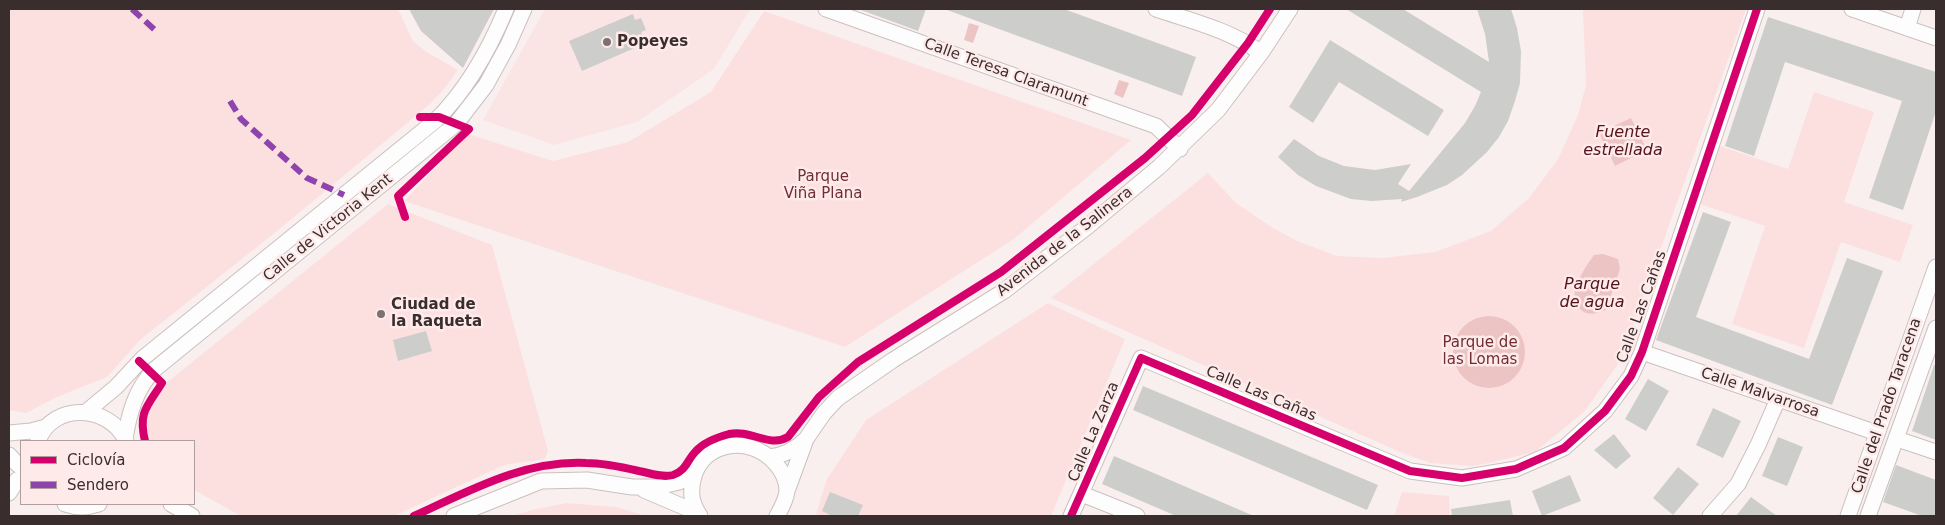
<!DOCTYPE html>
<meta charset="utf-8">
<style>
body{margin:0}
#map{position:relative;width:1945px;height:525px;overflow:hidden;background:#faefef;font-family:"DejaVu Sans",sans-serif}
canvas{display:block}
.frame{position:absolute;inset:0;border:10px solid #392d2d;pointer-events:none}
.legend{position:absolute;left:20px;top:440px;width:175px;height:65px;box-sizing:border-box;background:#ffeaea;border:1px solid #b09e9e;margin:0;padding:6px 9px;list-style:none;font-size:15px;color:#392d2d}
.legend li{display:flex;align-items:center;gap:10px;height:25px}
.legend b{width:25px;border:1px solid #b09e9e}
</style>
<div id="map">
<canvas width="1945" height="525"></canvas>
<div class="frame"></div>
<ul class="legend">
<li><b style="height:6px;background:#d6006c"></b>Ciclovía</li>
<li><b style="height:6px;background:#8e44ad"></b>Sendero</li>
</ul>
</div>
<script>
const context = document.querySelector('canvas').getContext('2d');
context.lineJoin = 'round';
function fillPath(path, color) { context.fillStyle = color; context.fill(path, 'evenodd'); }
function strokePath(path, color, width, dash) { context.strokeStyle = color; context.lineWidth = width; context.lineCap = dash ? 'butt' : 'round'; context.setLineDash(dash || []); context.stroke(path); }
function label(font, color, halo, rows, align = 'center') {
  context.font = font + ' "DejaVu Sans",sans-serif'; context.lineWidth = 5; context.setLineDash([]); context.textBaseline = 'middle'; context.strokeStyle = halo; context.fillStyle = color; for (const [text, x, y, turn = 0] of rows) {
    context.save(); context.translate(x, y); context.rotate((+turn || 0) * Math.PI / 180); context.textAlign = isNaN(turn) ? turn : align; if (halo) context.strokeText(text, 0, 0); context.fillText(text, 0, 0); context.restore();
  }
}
fillPath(new Path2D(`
 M545,9H750L714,69L637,122L554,145L483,120Z`), '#fbe4e4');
fillPath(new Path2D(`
 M9,9H398L413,41L425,51L458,70L445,88L429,105L282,227L140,340L107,377L57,397L26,413L9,410Z
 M1583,9H1746L1621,360L1584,412L1535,452L1489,463L1473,466L1430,463L1400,452L1051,298L1208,173L1236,203L1270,226L1297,241L1337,256L1382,258L1435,252L1491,231L1529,198L1558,159L1578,115L1586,85Z
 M764,11L1131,140L1014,239L845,347L404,201L468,134L553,161L628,142L711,92Z
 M1814,92L1874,112L1844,202L1913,225L1900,262L1841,242L1804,348L1732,324L1765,226L1694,202L1714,144L1788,169Z
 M388,204L492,245L548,451L545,459L504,465L394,516H241L194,490V441H148L143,422L165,384Z
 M1048,303L1125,339L1051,516H821L816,514L827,479L866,420Z
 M1402,492L1449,496L1450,516H1394Z
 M566,503L617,507L646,516H511L532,510Z`), '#fce0e0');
fillPath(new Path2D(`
 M969,23L979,26L973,43L964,40Z
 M1119,80L1129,83L1123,98L1114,94Z
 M1631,118L1647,150L1615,166L1599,133Z
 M1603,254L1618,259L1620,269L1606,310C1593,315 1582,317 1576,302C1575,298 1574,295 1575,290C1578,278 1586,266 1594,255Z
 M1453 352a36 36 0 1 1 72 0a36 36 0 1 1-72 0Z`), '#edc4c4');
fillPath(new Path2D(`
 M409,9H494L463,68L421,31Z
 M861,9H926L918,31L861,10Z
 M948,9H1064L1196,57L1182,96L947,10Z
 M1346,9H1403L1489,62L1485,34L1477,9H1511L1517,28L1521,51L1520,83L1515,101L1508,121L1499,137L1487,152L1462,175L1447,185L1417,197L1401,202L1402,199L1372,201L1351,199L1316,186L1298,175L1278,157L1294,139L1319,156L1344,166L1375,170L1411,164L1398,184L1409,191L1465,123L1475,106L1481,92Z
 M633,14L635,20L641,18L646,30L641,32L646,43L582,71L569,41Z
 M1768,17L1936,72V111L1903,210L1869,198L1902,101L1785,62L1754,156L1725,146Z
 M1330,40L1444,110L1428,136L1339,82L1313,123L1289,107Z
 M1703,212L1731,222L1696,317L1809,359L1847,258L1883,271L1832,405L1656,340Z
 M426,331L432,351L398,361L393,340Z
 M1934,365H1936V440L1912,431Z
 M1648,379L1669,391L1646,431L1625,419Z
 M1143,386L1378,485L1367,510L1133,410Z
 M1713,408L1741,421L1723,458L1696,445Z
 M1614,434L1631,456L1616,469L1594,450Z
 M1778,437L1803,447L1787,486L1762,476Z
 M1114,456L1254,516H1176L1102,484Z
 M1896,465L1936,480V516H1922L1883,502Z
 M1678,467L1699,484L1673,515L1653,498Z
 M1570,475L1581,501L1542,516L1532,491Z
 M830,492L863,505L858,516H832L822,511Z
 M1751,497L1777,516H1736Z
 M1510,500L1513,516H1452L1451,509Z`), '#cdcecc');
const minor = new Path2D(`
 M826,9L1156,126L1180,149
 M1156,9C1191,21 1231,30 1261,53
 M1852,9L1936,38
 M1907,28L1913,9
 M1642,352L1877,433
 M86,412L116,387L143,358L435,121C467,90 489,50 506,9
 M9,433L31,431L46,427
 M125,439C129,413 136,388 155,369L456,124L486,85L508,45L524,9
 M1897,439L1936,452
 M38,441C53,401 110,405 126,441
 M9,455L18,465H21
 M770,457C784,455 795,450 805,440
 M644,490L698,513
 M787,491L806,439L824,413L838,398L893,360L1004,291L1087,227L1159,167L1218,110L1261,53L1290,9
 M9,493L17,480L21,478
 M1082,494L1137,516
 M65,504C76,508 87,508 99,504
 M171,504L192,516
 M454,516L541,481L587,480L632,487H658L679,482L695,473
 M700,516C692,504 690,494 693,480C702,440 751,435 775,463C782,470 787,481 787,491C786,500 781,509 777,516
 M1071,516L1141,358L1410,471L1462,478L1516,469L1564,448L1605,411L1631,376L1642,352L1757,9
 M1710,516L1738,484L1758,445L1778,399
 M1848,516L1936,267
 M1868,516L1936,328`);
strokePath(minor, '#cbc0c0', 17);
strokePath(minor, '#fefdfd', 15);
strokePath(new Path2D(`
 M132,9L156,31
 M230,101L241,119L307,178L344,195`), '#8e44ad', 6, [12, 6]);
strokePath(new Path2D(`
 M405,217L398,196L469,129L439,117H420
 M139,361L162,383C147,407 138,412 145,441
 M414,516C469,491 524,460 586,463C604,463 622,467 639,471C650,473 662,478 673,475C686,471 687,460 696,451C704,442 718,437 729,434C751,429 769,448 788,437L819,397L858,362L1001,272L1145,158L1192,115L1248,43L1270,9
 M1071,516L1141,358L1410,471L1462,478L1516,469L1564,448L1605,411L1631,376L1642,352L1757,9`), '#d6006c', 8);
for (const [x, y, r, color] of [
 [607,42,5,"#7d7171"],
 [381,314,5,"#7d7171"]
]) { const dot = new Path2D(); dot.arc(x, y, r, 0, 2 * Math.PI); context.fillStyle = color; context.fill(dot); strokePath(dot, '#ffeaea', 2); }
label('bold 15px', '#392d2d', '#ffeaea', [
 ["Popeyes",617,42],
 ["Ciudad de",391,305],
 ["la Raqueta",391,322]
], 'left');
label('15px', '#392d2d', '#ffeaea', [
 ["Calle Teresa Claramunt",1006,73,20],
 ["Calle de Victoria Kent",328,228,-39],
 ["Avenida de la Salinera",1065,242,-38],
 ["Calle Las Cañas",1642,307,-70],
 ["Calle Malvarrosa",1760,393,19],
 ["Calle Las Cañas",1261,394,23],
 ["Calle del Prado Taracena",1887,406,-71],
 ["Calle La Zarza",1094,432,-67]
]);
label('15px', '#702e33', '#ffeaea', [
 ["Parque",823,177],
 ["Viña Plana",823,194],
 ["Parque de",1480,343],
 ["las Lomas",1480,360]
]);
label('italic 16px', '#54141c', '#ffeaea', [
 ["Fuente",1623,133],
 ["estrellada",1623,151],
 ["Parque",1592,285],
 ["de agua",1592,303]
]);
</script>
